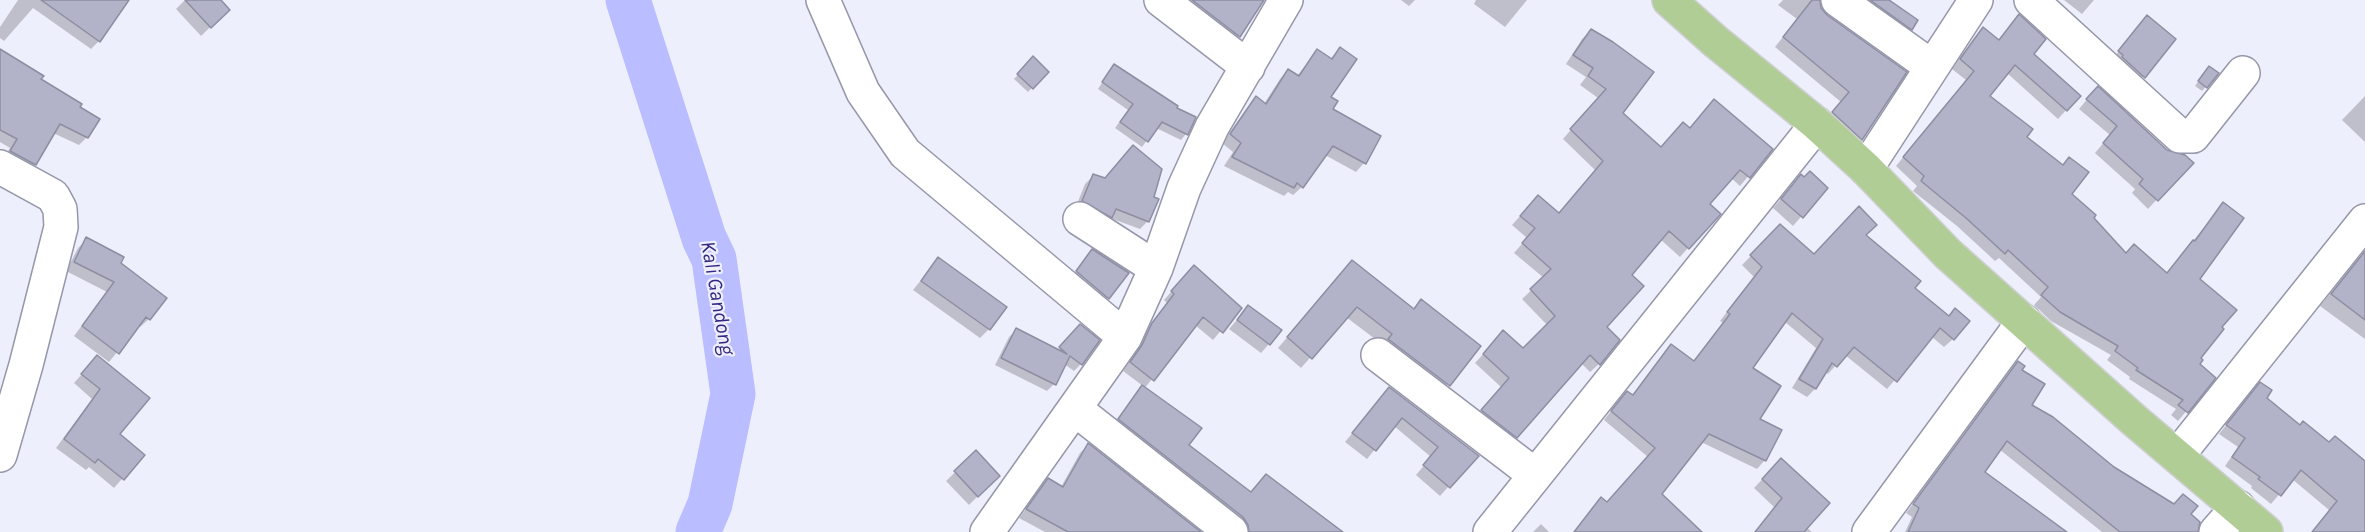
<!DOCTYPE html>
<style>
body{margin:0}
canvas{display:block;background:#eeeffc}
</style>
<canvas width="2365" height="532"></canvas>
<script>
const context = document.querySelector('canvas').getContext('2d');
context.lineJoin = 'round';
function fillPath(path, color) { context.fillStyle = color; context.fill(path, 'evenodd'); }
function strokePath(path, color, width, dash) { context.strokeStyle = color; context.lineWidth = width; context.lineCap = dash ? 'butt' : 'round'; context.setLineDash(dash || []); context.stroke(path); }
function label(font, color, halo, rows, align = 'center') {
  context.font = font + ' Karla,sans-serif'; context.lineWidth = 4.5; context.setLineDash([]); context.textBaseline = 'middle'; context.strokeStyle = halo; context.fillStyle = color; for (const [text, x, y, turn = 0] of rows) {
    context.save(); context.translate(x, y); context.rotate((+turn || 0) * Math.PI / 180); context.textAlign = isNaN(turn) ? turn : align; if (halo) context.strokeText(text, 0, 0); context.fillText(text, 0, 0); context.restore();
  }
}
fillPath(new Path2D(`
 M18,0H117L99,41L91,49L33,8L4,41L0,38V27Z
 M185,0H219L228,10L201,36L176,9Z
 M1190,0H1252L1259,6L1239,36L1230,45L1183,9Z
 M1401,0H1415L1409,6Z
 M1476,0H1527L1505,27L1474,4Z
 M1783,0H1818L1820,9L1826,16L1905,72L1861,139L1852,148L1824,122L1841,102L1775,47L1797,19L1778,5Z
 M1848,0H1887L1911,29L1901,38Z
 M2064,0H2094L2082,14Z
 M2019,16L2032,54L2079,96L2058,119L2007,73L1988,96L2025,137L2070,194L2126,254L2166,274L2223,204L2198,279L2219,328L2198,358V365L2214,378L2178,421L2171,415L2176,409L2129,379L2130,377L2107,360L2111,355L2051,321L2034,305L2041,297L1999,258L1995,261L1957,226L1913,191L1917,186L1896,166L1966,80L1952,69L1974,38L1983,29L1998,41Z
 M2139,26L2174,39L2135,86L2111,61Z
 M1591,30L1621,113L1661,149L1689,130L1771,149L1740,186L1731,178L1708,205L1688,248L1680,257L1660,239L1630,275L1605,327L1599,364L1590,372L1581,363L1507,445L1474,420L1501,387L1475,363L1495,341L1523,350L1548,326L1522,299L1544,278L1514,253L1527,238L1512,225L1529,206L1558,215L1595,170L1563,139L1598,98L1580,85L1586,77L1566,64L1582,39Z
 M1340,49L1329,97L1331,109L1379,137L1364,163L1356,172L1325,155L1302,187L1293,195L1288,192L1284,196L1224,166L1233,152L1222,143L1248,107L1256,98L1264,104L1280,79L1288,70L1297,76L1317,51L1330,59Z
 M0,54L78,108L87,137L79,145L53,133L34,164L26,173L2,160L10,148L0,142Z
 M1033,58L1047,72L1028,92L1014,79Z
 M1109,72L1186,134L1181,140L1156,128L1142,147L1115,128L1128,110L1098,89Z
 M2205,72L2217,74L2202,91L2195,86Z
 M2365,96V142L2342,120Z
 M2089,97L2167,151L2191,163L2148,209L2132,193L2135,189L2095,153L2110,135L2079,109Z
 M1094,175L1148,221L1140,229L1110,218L1103,225L1075,209L1085,184Z
 M1801,176L1826,188L1793,226L1773,208Z
 M1780,226L1814,256L1864,235L1913,288L1953,339L1944,347L1932,337L1887,389L1845,355L1828,374L1825,372L1815,389L1807,397L1792,388L1816,348L1785,322L1751,369L1765,460L1757,469L1701,442L1660,495L1700,532H1574L1593,507L1601,499L1607,504L1648,457L1604,420L1619,401L1632,396L1671,346L1693,362L1723,323L1720,321L1754,277L1742,265Z
 M87,239L119,264L149,319L140,327L138,326L109,362L74,336L107,292L66,271L78,248Z
 M2365,250V339L2320,306Z
 M1093,251L1126,273L1099,307L1068,281Z
 M938,259L989,329L980,338L913,290Z
 M1352,262L1412,310L1421,301L1479,346L1438,395L1383,345L1346,317L1301,368L1278,348Z
 M1186,275L1240,308L1213,340L1195,325L1144,389L1187,446L1250,494L1266,476L1322,532H1239L1110,428L1143,386L1123,371L1134,355L1144,332L1167,303L1164,300Z
 M1248,307L1269,344L1261,353L1229,329Z
 M1081,326V364L1074,371L1064,364L1054,384L1047,391L995,365L1009,337L1016,330L1057,351Z
 M97,357L118,434L143,455L114,488L89,467L86,470L56,448L92,399L74,383Z
 M2018,363L2030,406L2113,468L2188,514L2196,532H2102L1999,449L1983,473L2065,532H1905L1912,517L1906,513Z
 M1389,389L1476,456L1440,496L1416,475L1431,457L1394,426L1367,459L1345,442Z
 M2252,393L2265,398L2299,427L2365,463V532H2312L2329,510L2292,479L2271,504L2251,488L2252,486L2225,466L2238,447L2219,434Z
 M1088,445L1198,532H1045L1019,518L1048,480L1061,487L1080,453Z
 M976,452L998,476L969,505L946,481Z
 M1773,468L1806,527L1812,532H1756L1774,507L1754,488Z
 M1541,524L1549,532H1533Z`), '#0003');
strokePath(new Path2D(`
 M628,0L704,238L714,259L733,394L710,504L698,532`), '#babdff', 45);
const building = new Path2D(`
 M41,0H129L100,42Z
 M185,0H221L230,10L211,28Z
 M1192,0H1264L1240,37Z
 M1812,0H1820L1821,8L1827,15L1907,72L1862,140L1832,112L1849,92L1783,37Z
 M1870,0H1889L1918,20L1912,30Z
 M2019,14L2046,39L2034,54L2081,96L2067,111L2015,65L1990,96L2033,129L2027,137L2063,165L2069,157L2089,172L2072,194L2096,215L2094,218L2126,253L2134,244L2167,273L2193,240L2195,241L2223,202L2244,218L2200,279L2237,310L2222,327L2224,329L2201,358L2203,360L2200,364L2216,378L2188,413L2178,405L2183,400L2136,370L2138,368L2115,351L2118,346L2060,312L2041,295L2048,287L2008,250L2005,254L1966,218L1921,181L1924,176L1903,157L1974,71L1960,59L1983,27L1999,40Z
 M2147,15L2176,39L2145,78L2122,57L2123,55L2118,51Z
 M1591,29L1613,42L1654,72L1623,113L1661,147L1683,122L1690,128L1714,99L1773,149L1750,178L1740,170L1710,204L1721,214L1689,249L1669,231L1632,275L1644,286L1607,327L1620,340L1600,365L1590,355L1517,438L1481,410L1509,378L1483,354L1503,330L1523,348L1555,316L1530,289L1551,269L1522,243L1535,228L1520,216L1538,195L1559,213L1603,161L1570,129L1606,89L1588,76L1593,68L1573,55Z
 M1340,47L1357,59L1331,97L1338,101L1333,109L1381,136L1366,164L1333,146L1303,188L1297,183L1294,188L1232,157L1241,143L1230,134L1256,96L1266,104L1288,69L1299,76L1317,49L1332,59Z
 M0,49L44,76L41,79L82,104L80,107L100,119L88,138L60,124L36,165L10,151L17,139L0,130Z
 M1033,56L1049,72L1033,89L1017,74Z
 M1114,64L1178,106L1177,108L1196,117L1188,135L1162,122L1148,142L1120,122L1133,104L1102,82Z
 M2209,66L2219,73L2207,88L2198,81Z
 M2098,86L2167,150L2185,155L2194,163L2158,201L2139,184L2143,179L2103,143L2117,126L2086,99Z
 M1133,145L1162,169L1154,197L1159,199L1149,222L1116,209L1112,218L1082,201L1093,174L1105,178Z
 M1810,171L1828,188L1803,218L1781,199L1801,174L1804,177Z
 M1859,206L1877,225L1866,235L1921,281L1915,288L1949,316L1955,308L1970,321L1954,340L1940,328L1897,382L1854,347L1837,367L1832,363L1816,389L1799,379L1823,339L1792,313L1753,368L1781,386L1760,419L1782,430L1766,461L1709,434L1662,494L1702,532H1574L1601,497L1607,502L1655,448L1611,411L1627,391L1633,395L1671,344L1694,361L1730,314L1727,312L1762,267L1750,255L1780,224L1814,254Z
 M86,237L124,257L121,263L167,298L150,320L146,317L119,354L82,326L114,282L74,262Z
 M1092,249L1129,273L1109,299L1076,271Z
 M2365,251V320L2331,294Z
 M938,257L1007,307L990,330L921,281Z
 M1352,260L1414,309L1421,299L1481,346L1450,386L1388,339L1392,334L1357,307L1312,359L1287,337Z
 M1194,265L1242,308L1223,333L1203,317L1154,381L1130,362L1142,345L1152,323L1174,294L1171,291Z
 M1248,305L1282,330L1270,345L1237,320Z
 M1080,324L1100,340L1082,365L1070,356L1056,385L1001,358L1016,328L1067,354L1059,347Z
 M97,355L150,398L120,434L145,455L124,480L98,459L95,463L64,439L100,389L81,374Z
 M2018,361L2025,366L2022,370L2045,384L2032,405L2053,417L2114,467L2174,504L2183,494L2198,506L2191,514L2200,522L2198,532H2120L2007,441L1985,472L2067,532H1908L1919,508L1913,504Z
 M2260,382L2272,390L2267,398L2300,425L2303,421L2329,442L2335,436L2365,461V532H2312L2337,501L2301,470L2281,496L2258,479L2260,477L2232,457L2245,438L2226,425Z
 M1142,385L1202,428L1189,445L1251,492L1266,474L1343,532H1249L1248,525L1243,517L1118,419Z
 M1389,387L1479,456L1450,488L1423,465L1438,447L1402,418L1376,451L1352,433Z
 M1088,443L1201,532H1068L1026,509L1048,478L1063,487Z
 M976,450L1000,476L978,497L954,471Z
 M1781,458L1830,503L1804,532H1755L1782,498L1762,479Z`);
fillPath(building, '#b2b3c8');
strokePath(building, '#8d8ea2', 1.5);
const minor = new Path2D(`
 M823,0L863,92L905,153L1125,337
 M1161,0L1248,67
 M1838,0L1932,67
 M2031,0L2180,136H2193L2243,73
 M0,167L53,196L60,209L61,227L26,365L0,455
 M1866,169L1976,0
 M1080,219L1156,268
 M1378,355L1535,475
 M1075,409L1231,532
 M2178,455L2365,221
 M987,532L1125,337L1156,268L1184,188L1212,127L1286,0
 M1490,532L1817,124
 M1869,532L2024,321
 M2216,532L2238,507`);
const major = new Path2D(`
 M1669,0L1715,41L1817,124L1866,169L1948,254L2134,420L2266,532`);
strokePath(minor, '#9597aa', 36);
strokePath(major, '#cecfd0', 36);
strokePath(minor, '#fff', 33);
strokePath(major, '#b0cd96', 33);
label('italic 21px', '#332782', '#eeeffc', [
 ["Kali Gandong",717,298,80]
]);
</script>
